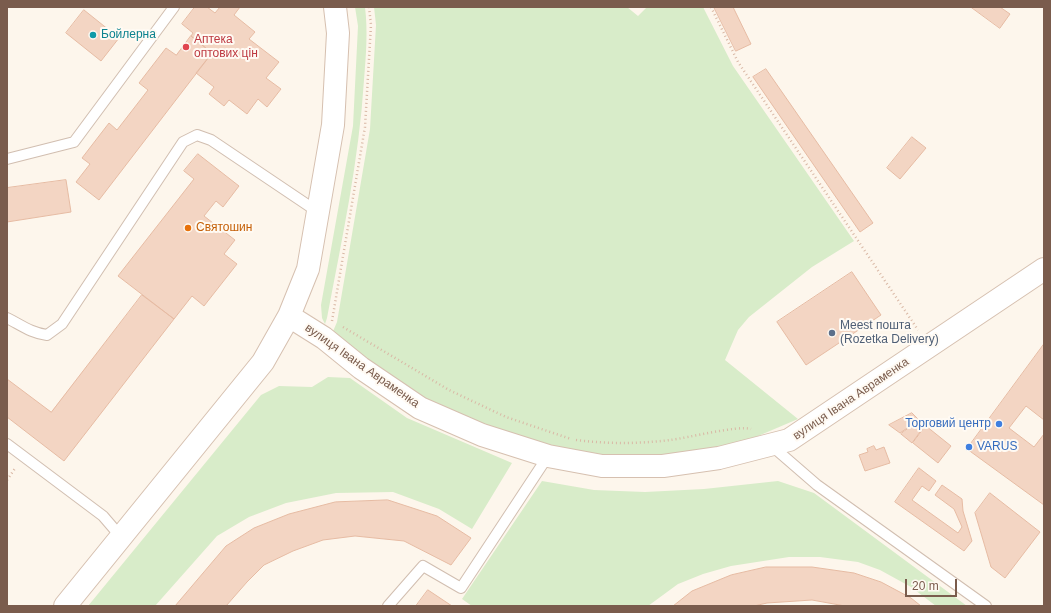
<!DOCTYPE html>
<meta charset="utf-8">
<style>
body{margin:0}
#map{position:relative;width:1051px;height:613px;overflow:hidden;background:#fdf6ec;font-family:Arial,sans-serif}
canvas{display:block}
.frame{position:absolute;inset:0;border:8px solid #7a5c4d;pointer-events:none}
.scale{position:absolute;left:905px;top:579px;width:52px;height:18px;box-sizing:border-box;border:2px solid #7a5c4d;border-top:0;padding-left:5px;font-size:12px;line-height:14px;white-space:nowrap;color:#7a5c4d;-webkit-text-stroke:3px #fffaf3;paint-order:stroke}
</style>
<div id="map">
<canvas width="1051" height="613"></canvas>
<div class="frame"></div>
<div class="scale">20 m</div>
</div>
<script>
const context = document.querySelector('canvas').getContext('2d');
context.lineJoin = 'round';
function fillPath(path, color) { context.fillStyle = color; context.fill(path, 'evenodd'); }
function strokePath(path, color, width, dash) { context.strokeStyle = color; context.lineWidth = width; context.lineCap = dash ? 'butt' : 'round'; context.setLineDash(dash || []); context.stroke(path); }
function label(font, color, halo, rows, align = 'center') {
  context.font = font + ' Arial,sans-serif'; context.lineWidth = 4; context.setLineDash([]); context.textBaseline = 'middle'; context.strokeStyle = halo; context.fillStyle = color; for (const [text, x, y, turn = 0] of rows) {
    context.save(); context.translate(x, y); context.rotate((+turn || 0) * Math.PI / 180); context.textAlign = isNaN(turn) ? turn : align; if (halo) context.strokeText(text, 0, 0); context.fillText(text, 0, 0); context.restore();
  }
}
fillPath(new Path2D(`
 M355,7H365C368,31 366,56 364,80C359,160 342,239 327,318L325,324L322,318L321,305L353,126L358,26Z
 M374,7H627L638,16L647,7H703L733,66L854,241L812,267L749,317L738,330L725,360L798,419L751,439L711,452L656,460L547,451L423,404L331,336L337,322L370,129L376,25Z
 M328,377L350,378L407,418L512,463L472,529L439,509L393,492L336,493L286,503L249,517L217,536L155,606H88L261,395L279,386L312,387Z
 M542,481L594,490L645,492L704,489L778,481L814,493L967,606H936L911,587L880,570L858,562L820,557H789L731,566L703,574L678,584L648,606H472L462,599Z`), '#d8ecc9');
const building = new Path2D(`
 M195,7H207L215,13L220,7H240L234,15L255,32L249,39L279,62L266,78L281,89L267,107L258,99L247,114L229,100L224,106L209,94L214,87L196,73L212,53L191,36L193,33L182,24Z
 M714,7H733L751,44L736,51Z
 M971,7H1000L1010,14L1000,28Z
 M84,10L119,38L101,61L66,33Z
 M191,36L212,53L99,200L76,182L90,164L82,158L109,123L117,130L148,90L139,83L166,48L176,55Z
 M766,69L873,223L860,232L753,77Z
 M912,137L926,148L900,179L887,168Z
 M198,154L239,186L223,207L216,201L204,216L235,240L224,254L237,264L204,306L192,296L174,319L118,276L194,179L184,171Z
 M66,180L71,212L7,222V188Z
 M852,272L881,315L806,365L777,322Z
 M142,295L174,319L64,461L7,417V379L51,412Z
 M1044,344V420L1026,406L1009,428L1034,447L1044,434V505L967,449Z
 M912,413L919,420L900,433L889,425Z
 M920,420L925,425L912,443L901,434Z
 M926,426L951,446L938,463L913,443Z
 M874,446L876,450L884,447L890,463L865,471L859,455L868,452L867,449Z
 M919,468L936,481L929,491L922,486L912,500L958,533L962,527L954,509L935,495L942,485L962,499L963,511L972,541L964,551L895,502Z
 M990,493L1040,532L1005,578L991,567L975,513Z
 M388,500L437,516L471,538L451,565L404,541L355,536L323,540L293,551L264,565L247,582L226,606H175L226,546L254,528L289,514L335,502Z
 M766,567H812L854,573L881,582L911,598L921,606H845L812,600L767,603L754,606H673L692,591L731,575Z
 M428,590L452,606H416Z`);
fillPath(building, '#f3d5c3');
strokePath(building, '#e6bba3', 1);
const lane = new Path2D(`
 M7,159L74,142L174,7
 M7,318C21,325 31,333 47,335L62,324L183,142L197,135L211,140L318,212
 M7,444L103,516L121,537
 M772,446L817,485L986,606
 M388,606L423,566L461,588L548,456`);
const secondary = new Path2D(`
 M289,316L324,338L361,368L420,408L482,435L548,456L602,466H663L719,458L789,440L1044,269
 M65,606L263,362L289,316L308,269L333,125L338,33L335,7`);
strokePath(lane, '#d1beb0', 12);
strokePath(secondary, '#d6c0b0', 24);
strokePath(new Path2D(`
 M711,7L738,62L918,330
 M332,321L365,127L371,25L369,7
 M343,327L449,390L506,417L571,439
 M576,440C608,444 638,444 670,440C688,438 738,425 751,429
 M7,480L16,467`), '#d9b8a5', 2.5, [1, 3]);
strokePath(lane, '#fff', 10);
strokePath(secondary, '#fff', 22);
for (const [x, y, r, color] of [
 [93,35,4,"#0f9aa8"],
 [186,47,4,"#e0444e"],
 [188,228,4,"#e8710a"],
 [832,333,4,"#5c6f8a"],
 [999,424,4,"#3f7fe0"],
 [969,447,4,"#3f7fe0"]
]) { const dot = new Path2D(); dot.arc(x, y, r, 0, 2 * Math.PI); context.fillStyle = color; context.fill(dot); strokePath(dot, '#fffaf3', 1.5); }
label('12px', '#0d838f', '#fffaf3', [
 ["Бойлерна",101,35]
], 'left');
label('12px', '#be3a42', '#fffaf3', [
 ["Аптека",194,40],
 ["оптових цін",194,54]
], 'left');
label('12px', '#c56008', '#fffaf3', [
 ["Святошин",196,228]
], 'left');
label('12px', '#4e5e75', '#fffaf3', [
 ["Meest пошта",840,326],
 ["(Rozetka Delivery)",840,340]
], 'left');
label('12px', '#7a5c4d', '#fffaf3', [
 ["вулиця Івана Авраменка",362,366,35],
 ["вулиця Івана Авраменка",851,399,-34]
]);
label('12px', '#366cbe', '#fffaf3', [
 ["Торговий центр",991,424],
 ["VARUS",977,447,"left"]
], 'right');
</script>
